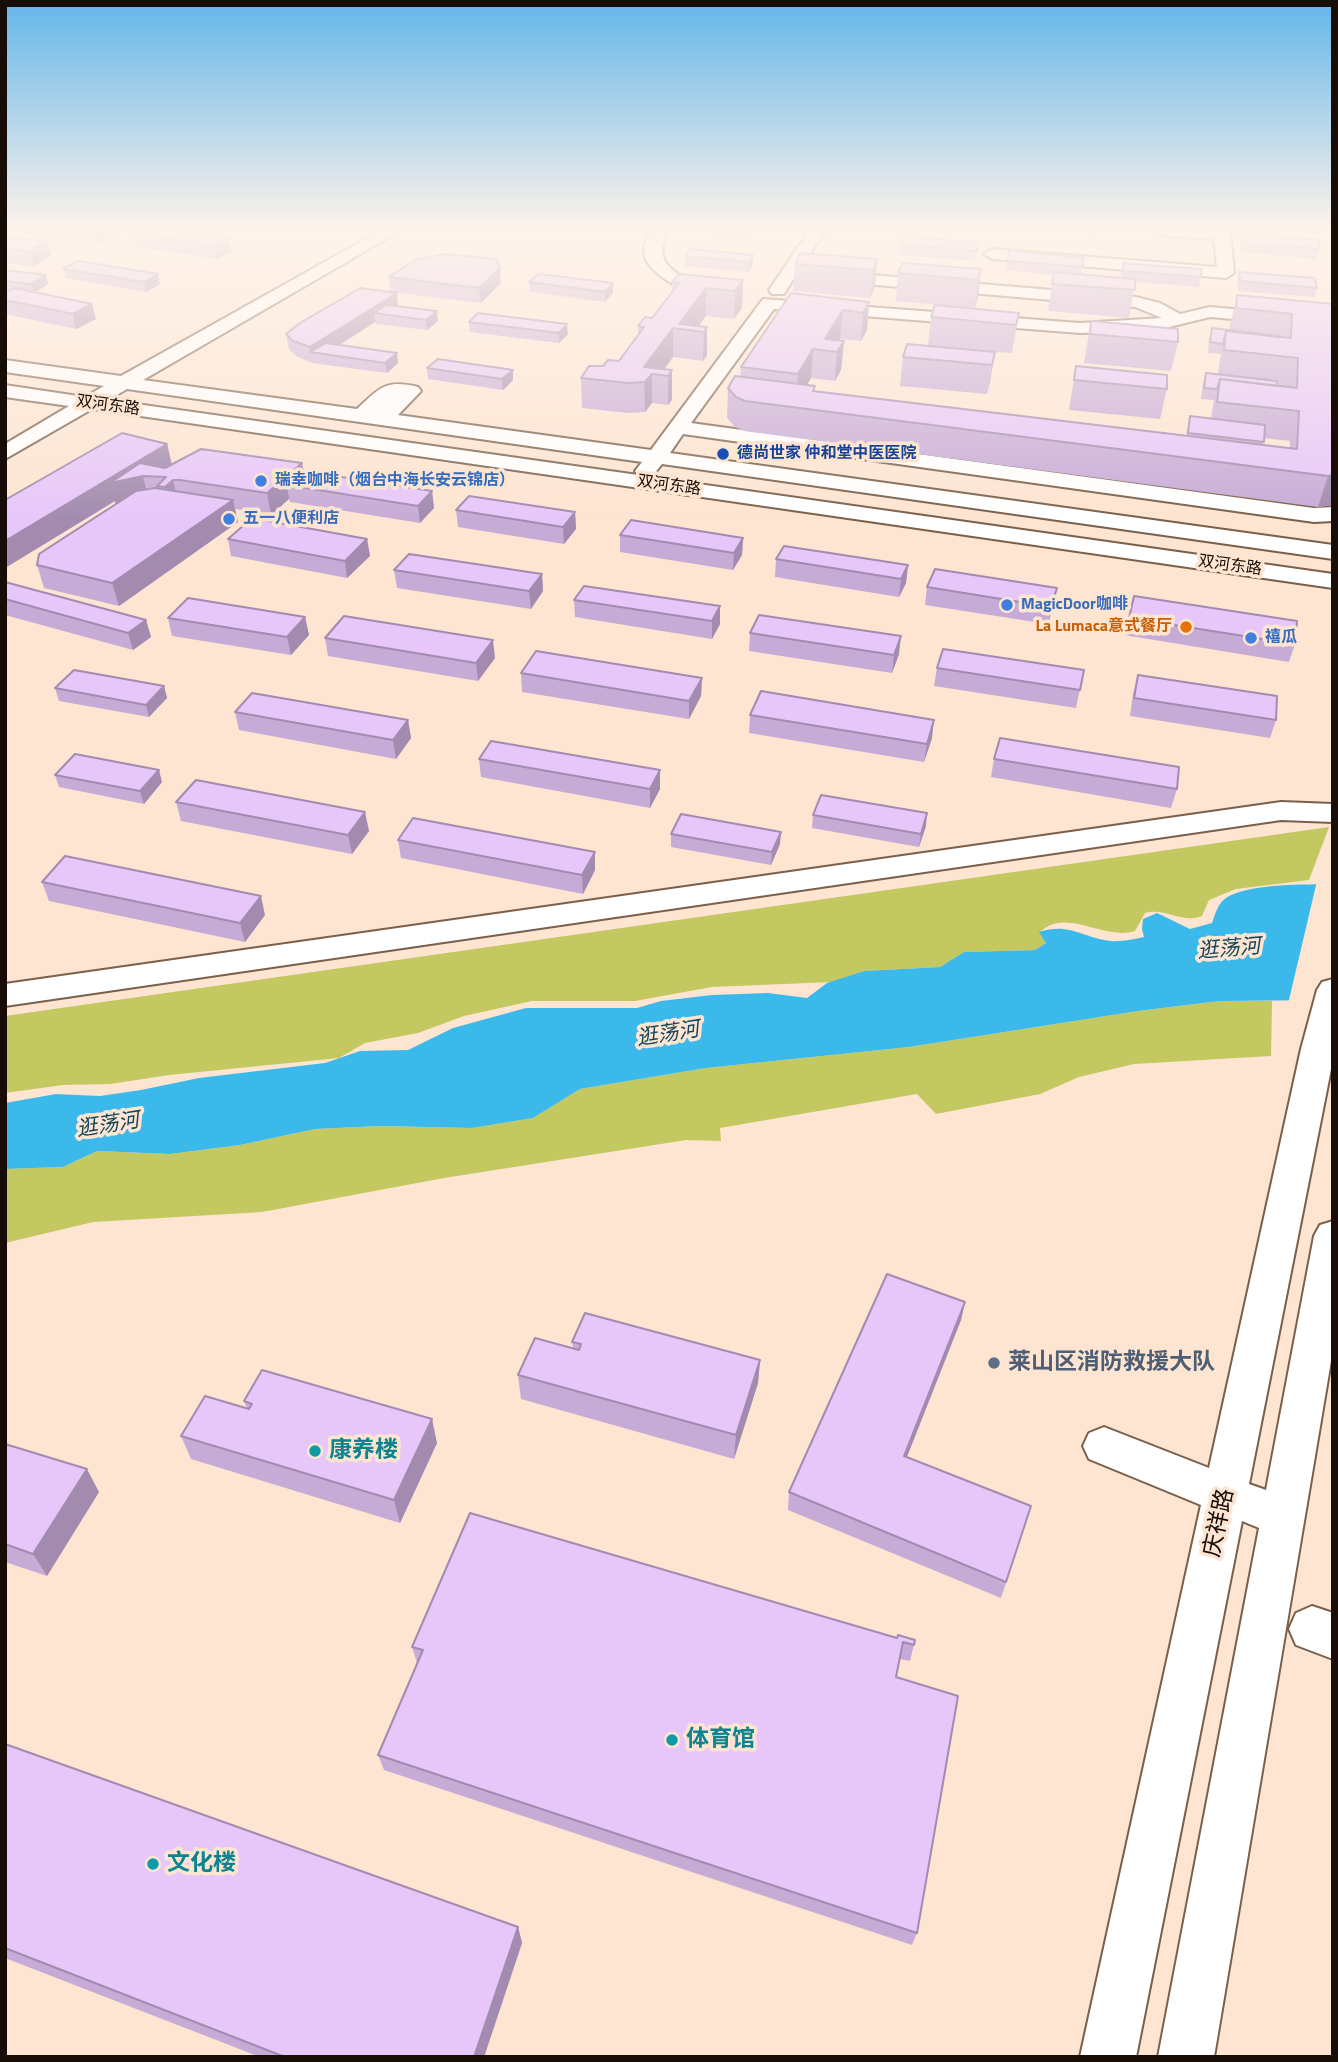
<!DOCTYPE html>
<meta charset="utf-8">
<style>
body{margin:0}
#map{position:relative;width:1338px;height:2062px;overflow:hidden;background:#fde5d2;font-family:"Titillium Web",sans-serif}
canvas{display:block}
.frame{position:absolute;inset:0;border:7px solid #170d06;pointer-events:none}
</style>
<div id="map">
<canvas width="1338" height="2062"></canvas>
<div class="frame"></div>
</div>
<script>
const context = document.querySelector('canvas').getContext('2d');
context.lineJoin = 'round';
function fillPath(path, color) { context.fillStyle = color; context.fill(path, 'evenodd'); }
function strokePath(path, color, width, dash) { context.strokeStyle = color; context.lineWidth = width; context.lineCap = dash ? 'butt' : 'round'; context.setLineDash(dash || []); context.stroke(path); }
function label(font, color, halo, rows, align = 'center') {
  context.font = font + ' "Titillium Web","Noto Sans SC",sans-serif'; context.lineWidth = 7; context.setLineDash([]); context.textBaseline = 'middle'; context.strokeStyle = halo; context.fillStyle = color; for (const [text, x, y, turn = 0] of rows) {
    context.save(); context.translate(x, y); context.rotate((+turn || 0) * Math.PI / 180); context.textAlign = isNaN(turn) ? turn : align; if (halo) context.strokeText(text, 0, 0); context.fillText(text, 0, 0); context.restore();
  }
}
fillPath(new Path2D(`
 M1329,827L1309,880L1236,889L1209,900L1202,916C1182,924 1165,907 1145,913L1135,931C1103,941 1067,907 1040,932L1046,943L1035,950L964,952L940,967L864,971L832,982L712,987L635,1001H532L464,1016L418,1033L365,1043L339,1058L169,1075L110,1084L63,1085L5,1093V1016Z
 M1220,1001H1272L1271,1056L1134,1064L1079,1077L1040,1094L936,1114L917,1094L720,1128L721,1141L686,1140L444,1178L262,1212L93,1222L5,1243V1169L63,1167L97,1151L170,1154L240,1145L315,1129L381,1126L472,1128L533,1118L580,1089L706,1068L909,1047L1138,1011Z`), '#c3c860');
fillPath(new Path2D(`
 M1333,884V1000L1220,1001L1138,1011L909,1047L706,1068L580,1089L533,1118L472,1128L381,1126L315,1129L240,1145L170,1154L97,1151L63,1167L5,1169V1103L56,1094L100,1096L141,1090L199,1078L325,1063L360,1051L408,1050L453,1028L526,1008H637L661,1001L712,995L768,993L807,998L827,983L864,971L940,967L964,952L1035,950L1046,943L1039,932C1070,922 1082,938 1111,941C1122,942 1134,939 1144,937L1142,929L1143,919L1157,913L1190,929L1212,923C1216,912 1218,902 1229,896C1256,883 1304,885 1333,884Z`), '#3cb9eb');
fillPath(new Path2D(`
 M1317,881H1333V1003L1288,1004Z`), '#fde5d2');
const minor = new Path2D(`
 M380,231H400L143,380L357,409C380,388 385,379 418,387L421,391L398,415L651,450L763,299L1080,323L1162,318L1135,307L794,278L784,294H772L769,290L809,231H825L800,269L1136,297L1160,303L1180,314L1210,307L1333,318V328L1210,317L1153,331L1080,333L774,309L691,423L1314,508L1333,507V521L1314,522L683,434L670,453L1333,545V559L662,464L653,475L649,477L1333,574V588L92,409L5,459V444L69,406L5,397V385L85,397L104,386L5,372V360L121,376ZM127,389L642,462L635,471L638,475L108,400Z
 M652,231H668C646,270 691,281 721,289L724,293L721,297C700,302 652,278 645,257C642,247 647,239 652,231Z
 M1157,231H1230L1234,273L1226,278L992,259L984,254L992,249L1217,267L1214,239L1165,236Z
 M1281,802L1333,804V822L1281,820L5,1006V984Z
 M1333,979V1059L1249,1484L1266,1490L1314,1236L1320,1225L1333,1221V1349L1214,2057H1158L1259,1528L1242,1521L1136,2057H1080L1201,1505L1089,1459L1083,1446L1089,1433L1104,1427L1209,1468L1301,1049L1317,990L1322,982Z
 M1312,1606L1333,1613V1659L1296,1645L1289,1629L1296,1613Z`);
strokePath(minor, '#7a604b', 4);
fillPath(minor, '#fff');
fillPath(new Path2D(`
 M23,231H119L100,243L24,234Z
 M690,231H752L749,236Z
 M1058,231H1097V234Z
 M135,233L229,237L231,251L217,259L138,247Z
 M1242,234L1320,249L1317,259L1240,252V243Z
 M5,237L51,255L34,266L5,263Z
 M979,243L975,261L899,255L900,245Z
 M753,255V265L748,272L685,266V256Z
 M1084,258L1081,275L1121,278L1123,263L1201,277L1199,287L1135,282L1129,318L1048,311L1054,275L1005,270L1007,261Z
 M877,259L875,287L870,298L793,291L795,264Z
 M500,268L501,283L481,303L391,292L389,277Z
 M63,269L160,284L146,292L66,278Z
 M981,269L978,297L975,308L896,301L898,273Z
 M5,270L48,284L36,292L96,319L76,329L5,314V293L10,291L5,290Z
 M1239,272L1317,288L1314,297L1238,291L1237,282Z
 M743,280L742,308L734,319L706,316L698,326L707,327V355L703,361L673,357L664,369L672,370V400L668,405L652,403L645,412L628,413L582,408L581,378L603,366L619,361L638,336V326L652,318L672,292V282Z
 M529,282L613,293L605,302L530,292Z
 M791,293L869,302L867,330L861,341L840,339L839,341H844L841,370L835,381L811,378L807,385L815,391L1186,436L1190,416L1211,419L1214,400L1201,399L1203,383L1206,373L1218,374L1221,354L1208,353L1209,339L1212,328L1229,330L1237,295L1333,304V505L1318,507L744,431L735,427L727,418L728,388L740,377L741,367ZM1264,438L1290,441V448L1263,445Z
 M398,306L437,311L438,321L427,330L376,324L375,322L340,345L397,353L398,363L387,373L312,363L296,356L289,349L286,334Z
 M1019,313L1012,353L994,352L987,394L900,386L903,357L928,345L931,317Z
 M1091,321L1178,342L1171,371L1084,363Z
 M469,322L568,334L559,343L470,332Z
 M1076,366L1167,389L1160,419L1069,410Z
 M427,368L513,370V380L503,390L428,379Z
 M167,444L172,464L302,463L304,471L432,491L434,508L420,523L290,502L289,499L271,515L235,509L238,522L119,606L44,588L37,565L116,504L115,501L5,568V500Z
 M456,510L575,512L576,529L564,544L458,527Z
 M620,535L743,538L742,555L733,570L620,552Z
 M228,539H367L370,556L347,578L231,556Z
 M776,559L908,565L906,583L899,597L775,577Z
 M394,570L542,574L543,591L531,609L397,588Z
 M5,582L146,620L151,637L133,650L5,615Z
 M927,587L1057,588L1048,624L925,605Z
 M1134,596L1295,644L1289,662L1124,635Z
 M574,600L720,606V624L712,639L575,617Z
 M305,617L309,635L291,655L172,636L168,618Z
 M750,633L899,654L892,673L749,651Z
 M325,638L495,658L478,681L328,656Z
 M937,668L1084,670L1076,708L934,686Z
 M521,673L702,678L701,696L689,719L522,692Z
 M1138,675L1276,720L1270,738L1130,716L1133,694Z
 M164,686L167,698L149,717L59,701L55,688Z
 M235,712L408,720L411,738L396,759L239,730Z
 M750,715L932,738L924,762L749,733Z
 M479,759L660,789L650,808L481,777Z
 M994,759L1177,789L1171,808L991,777Z
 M55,775L162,782L144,804L59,787Z
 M176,802L369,831L352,854L181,821Z
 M813,815L926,826L919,847L812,828Z
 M671,834L780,844L771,865L671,847Z
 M398,840L595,870L583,894L401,858Z
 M42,882L265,915L245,942L49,901Z
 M965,1302L961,1320L907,1457L1031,1506L1001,1598L788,1510L789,1492Z
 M572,1342L760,1360L758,1383L734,1459L521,1399L518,1375L573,1348Z
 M244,1401L437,1443L400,1523L191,1459L181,1436L247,1408Z
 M5,1444L99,1492L47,1576L5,1562Z
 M897,1638L915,1640L910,1661L899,1659L896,1677L917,1933L912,1945L384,1770L378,1755L417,1663L412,1647Z
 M5,1744L518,1927L522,1943L484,2057H260L5,1958Z`), '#c7abd7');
fillPath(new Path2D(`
 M97,231H119L100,243Z
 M229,237L231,251L217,259L214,245Z
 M47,241L51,255L34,266L30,251Z
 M753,255V265L748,272L749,262Z
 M877,259L875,287L870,298L873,270Z
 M500,268L501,283L481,303L479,288Z
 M981,269L978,297L975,308L978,280Z
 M158,274L160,284L146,292L144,282Z
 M46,275L48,284L34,293L31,284Z
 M743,280L742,308L734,319L735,291Z
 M613,283V293L605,302V292Z
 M706,288V316L695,331L679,324Z
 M397,293L398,308L374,313L375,322L325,354L310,352V347Z
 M869,302L867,330L861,341L863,313Z
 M92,304L96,319L76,329L73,314Z
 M843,310L840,339L833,351L825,339Z
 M437,311L438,321L427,330L426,320Z
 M567,324L568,334L559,343V333Z
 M707,327V355L703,361L704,332Z
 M673,328V357L660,375L652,374V403L645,412L644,367Z
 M844,341L841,370L835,381L837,352Z
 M813,349L811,378L796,403L798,374Z
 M995,352L990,381L987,394L992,365Z
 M397,353L398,363L387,373L385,363Z
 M513,370V380L503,390L502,379Z
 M672,370V400L668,405V376Z
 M167,444L172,466L143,476L148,498L116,505L115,501L5,568V541Z
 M302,463L306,485H287L289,499L271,515L267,493Z
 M1333,475V505L1318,507L1328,476Z
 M173,480L178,502L171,509L165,487Z
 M432,491L434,508L420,523L418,506Z
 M233,500L238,522L119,606L112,583Z
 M575,512L576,529L564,544L563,527Z
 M743,538L742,555L733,570L734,553Z
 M367,539L370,556L347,578L345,561Z
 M908,565L906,583L899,597L901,579Z
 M542,574L543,591L531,609L529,591Z
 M1057,588L1053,606L1048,624L1051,607Z
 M720,606V624L712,639V621Z
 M305,617L309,635L291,655L287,637Z
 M146,620L151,637L133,650L128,633Z
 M901,636L899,654L892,673L894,655Z
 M493,640L495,658L478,681L476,663Z
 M702,678L701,696L689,719V701Z
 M164,686L167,698L149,717L146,705Z
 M408,720L411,738L396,759L393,740Z
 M934,720L932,738L924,762L927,744Z
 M159,770L162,782L144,804L140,791Z
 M660,770V789L650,808V789Z
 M365,812L369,831L352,854L348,835Z
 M927,813L926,826L919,847L921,834Z
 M781,832L780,844L771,865L772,852Z
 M595,852V870L583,894L582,875Z
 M261,896L265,915L245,942L240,923Z
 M965,1302L961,1320L900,1474L904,1456Z
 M760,1360L758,1383L734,1459L736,1435Z
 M432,1419L437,1443L400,1523L394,1500Z
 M87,1469L99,1492L47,1576L33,1554Z
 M518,1927L522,1943L484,2057H474Z`), '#a28baf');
const building = new Path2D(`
 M140,231H188L229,237L214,245L135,233Z
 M1242,234L1319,240L1320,249L1242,243Z
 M904,236L979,243L976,251L900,245Z
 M5,237L47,241L30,251L5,249Z
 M690,249L753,255L749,262L685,256Z
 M1009,251L1084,258L1082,267L1007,261Z
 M800,253L877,259L873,270L795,264Z
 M445,254L496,259L500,268L479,288L389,277L415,260Z
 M78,261L158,274L144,282L63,269Z
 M903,263L981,269L978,280L898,273Z
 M1123,263L1201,269V277L1123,271Z
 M5,270L46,275L31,284L5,281Z
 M1054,272L1135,279V290L1052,284Z
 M1239,272L1315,278L1317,288L1240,281Z
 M539,274L613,283L605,292L529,282Z
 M679,274L743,280L735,291L706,288L679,324L707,327L704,332L673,328L644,367L672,370L668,376L652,374L645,382L628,383L581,378L589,366H603L608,360L619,361L644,327L638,326L645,317L652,318L679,283L672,282Z
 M15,288L92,304L73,314L5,300V293Z
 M360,288L397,293L310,347L293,341L286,334L300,323Z
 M791,293L869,302L863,313L843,310L825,339L844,341L837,352L813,349L798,374L741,367Z
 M1237,295L1333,304V475L1328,476L745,401L736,397L728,388L735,376L815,386L813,391L1297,449L1299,411L1217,402L1220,379L1297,388L1298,358L1224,350L1226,331L1291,338L1292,314L1236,308Z
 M386,305L437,311L426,320L374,313Z
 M935,305L1019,313L1016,325L931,317Z
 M478,313L567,324L559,333L469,322Z
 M1091,321L1178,329V342L1090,334Z
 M1212,328L1279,336V337L1226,331L1223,344L1210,342Z
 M326,343L397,353L385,363L310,352Z
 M907,344L995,352L992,365L903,357Z
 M438,359L513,370L502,379L427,368Z
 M1076,366L1167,375V389L1074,380Z
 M1206,373L1277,381V386L1220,379L1217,389L1204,388Z
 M1190,416L1265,425L1264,442L1188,433Z
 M122,433L167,444L5,541V500Z
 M201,449L302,463L267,493L180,480H173L165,487L157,486L166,477L143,476L110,483L140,463L165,468Z
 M303,471L432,491L418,506L287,485Z
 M155,488L233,500L112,583L37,565L39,554L136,491Z
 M469,496L575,512L563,527L456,510Z
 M252,518L367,539L345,561L228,539Z
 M631,520L743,538L734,553L620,535Z
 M784,546L908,565L901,579L776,559Z
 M409,554L542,574L529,591L394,570Z
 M935,569L1057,588L1051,607L927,587Z
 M5,582L146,620L128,633L5,599Z
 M584,586L720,606L712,621L574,600Z
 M1134,596L1297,621L1295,644L1129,618Z
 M188,598L305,617L287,637L168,618Z
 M759,615L901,636L894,655L750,633Z
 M344,616L493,640L476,663L325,638Z
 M943,649L1084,670L1080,690L937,668Z
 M536,651L702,678L689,701L521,673Z
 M74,670L164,686L146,705L55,688Z
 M1138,675L1277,696L1276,720L1134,698Z
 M761,691L934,720L927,744L750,715Z
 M252,693L408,720L393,740L235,712Z
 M1000,738L1179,767L1177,789L994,759Z
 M491,741L660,770L650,789L479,759Z
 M75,754L159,770L140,791L55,775Z
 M196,780L365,812L348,835L176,802Z
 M821,795L927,813L921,834L813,815Z
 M681,814L781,832L772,852L671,834Z
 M413,818L595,852L582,875L398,840Z
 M65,856L261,896L240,923L42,882Z
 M887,1274L965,1302L904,1456L1031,1506L1006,1582L789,1492Z
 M585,1313L760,1360L736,1435L518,1375L535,1338L579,1350L581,1344L572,1342Z
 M262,1370L432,1419L394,1500L181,1436L205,1396L249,1409L252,1404L244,1401Z
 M5,1444L87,1469L33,1554L5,1544Z
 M470,1513L897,1638L898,1635L915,1640L914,1645L903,1642L896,1677L958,1696L917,1933L378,1755L423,1650L412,1647Z
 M5,1744L518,1927L474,2057H285L5,1948Z`);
fillPath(building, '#e7c7fa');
strokePath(building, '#a28baf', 2);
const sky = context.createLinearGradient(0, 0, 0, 520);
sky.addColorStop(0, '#63b6e9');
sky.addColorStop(0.44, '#fef3eb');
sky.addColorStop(1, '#fef3eb00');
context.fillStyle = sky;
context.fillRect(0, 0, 1338, 520);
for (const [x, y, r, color] of [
 [723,454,7,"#1a4fb4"],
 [261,481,7,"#3f7fe0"],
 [229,519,7,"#3f7fe0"],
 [1007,605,7,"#3f7fe0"],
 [1186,627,7,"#e8710a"],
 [1251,638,7,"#3f7fe0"],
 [994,1363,7,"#5c6f8a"],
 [315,1451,7,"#0f9aa8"],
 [672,1740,7,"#0f9aa8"],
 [153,1864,7,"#0f9aa8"]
]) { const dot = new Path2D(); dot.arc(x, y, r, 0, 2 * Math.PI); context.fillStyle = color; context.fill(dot); strokePath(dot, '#fde5d2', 2.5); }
label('16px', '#170d06', '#fde5d2', [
 ["双河东路",108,406,8],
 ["双河东路",669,486,8],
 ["双河东路",1230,566,8]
]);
label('bold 16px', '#164399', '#fde5d2', [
 ["德尚世家 仲和堂中医医院",737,454]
], 'left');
label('bold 16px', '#366cbe', '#fde5d2', [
 ["瑞幸咖啡（烟台中海长安云锦店）",275,481],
 ["五一八便利店",243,519],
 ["MagicDoor咖啡",1021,605],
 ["禧瓜",1265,638]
], 'left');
label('bold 16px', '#c56008', '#fde5d2', [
 ["La Lumaca意式餐厅",1172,627]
], 'right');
label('italic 21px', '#12465b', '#fde5d2', [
 ["逛荡河",1229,950,-5],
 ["逛荡河",668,1035,-9],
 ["逛荡河",108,1126,-9]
]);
label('bold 23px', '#4e5e75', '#fde5d2', [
 ["莱山区消防救援大队",1008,1363]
], 'left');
label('bold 23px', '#0d838f', '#fde5d2', [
 ["康养楼",329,1451],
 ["体育馆",686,1740],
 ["文化楼",167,1864]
], 'left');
label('23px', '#170d06', '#fde5d2', [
 ["庆祥路",1220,1523,-78]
]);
</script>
